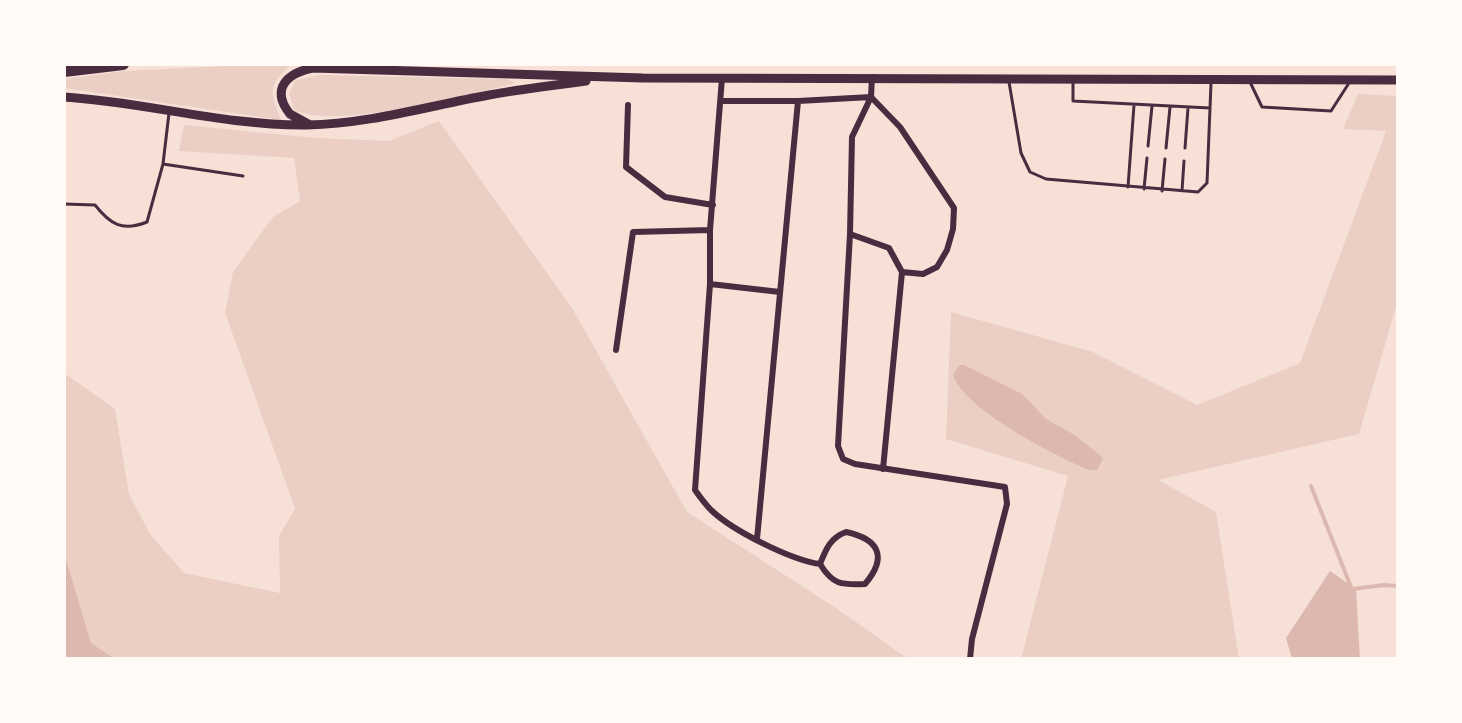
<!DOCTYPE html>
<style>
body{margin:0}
#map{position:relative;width:1462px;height:723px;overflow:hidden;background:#f7e1d7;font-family:"Fira Sans",sans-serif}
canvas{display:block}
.frame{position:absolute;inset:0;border:66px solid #fffaf5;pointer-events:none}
</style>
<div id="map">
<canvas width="1462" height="723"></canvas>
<div class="frame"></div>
</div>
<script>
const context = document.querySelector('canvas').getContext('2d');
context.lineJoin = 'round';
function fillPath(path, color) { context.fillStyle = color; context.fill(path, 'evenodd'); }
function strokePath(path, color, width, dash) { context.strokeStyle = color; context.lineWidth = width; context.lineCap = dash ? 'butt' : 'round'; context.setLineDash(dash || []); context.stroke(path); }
fillPath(new Path2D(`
 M266,64H292C267,86 270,91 281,120L64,88V79L124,71Z
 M320,75L506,79L516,83C466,95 338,130 294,110L289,93L296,80Z
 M1358,94L1398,96V300L1359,434L1158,480L1216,512L1239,659H1021L1068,476L946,439L951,312L1093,352L1197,405L1300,363L1386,131L1343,129Z
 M439,121L572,308L687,512L836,608L908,659H115L91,643L64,552V373L115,409L129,494L150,534L184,573L280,593L279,536L295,509L225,313L233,272L273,217L300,201L294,158L179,151L184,125L316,138L389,141Z`), '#ebcfc5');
fillPath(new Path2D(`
 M960,365H964L1022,394L1046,419L1073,434L1101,456L1103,459L1097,470H1089C1056,456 962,409 953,374Z
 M64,552L91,643L115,659H64Z
 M1330,571L1356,589L1360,659H1292L1286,638Z`), '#dcb8b0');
strokePath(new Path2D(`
 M1311,486L1351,587
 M1353,589L1384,585L1398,586`), '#dcb8b0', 4);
strokePath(new Path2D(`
 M1009,82L1021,153L1030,172L1046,179L1198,192L1207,183L1211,83
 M1073,82V101L1210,108
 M1250,82L1262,107L1331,111L1349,83
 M1148,146L1152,106
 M1166,148L1170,107
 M1185,148L1188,108
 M163,164L243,176
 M1128,187L1134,105
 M1144,189L1147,158
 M1162,191L1165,159
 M1182,191L1184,161
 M64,204L95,205C110,224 122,232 147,222L163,164L169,113`), '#4a2c40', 3);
strokePath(new Path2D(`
 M872,77L871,97L852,137L850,234L838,446L843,459L855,464L1005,487L1007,504L972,639L970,659
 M722,78L710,230V284L695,490C700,497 705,504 711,510C733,531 791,560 820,564
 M721,101H798L871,97L900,127L954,208L953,229L947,250L937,267L923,274L902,272
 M628,105L626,167L665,197L713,205
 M850,234L889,248L902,272L883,469
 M710,284L780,292
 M616,350L633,232L710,230
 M846,532C879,539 888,557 865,584C841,585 833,585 820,564C826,549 830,538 846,532Z
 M757,539L798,101`), '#4a2c40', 6);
strokePath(new Path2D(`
 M64,97C146,102 225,126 307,125C369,124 428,106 489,95C521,89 554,85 586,81
 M310,125L290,114C270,89 287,73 313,68L643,78L1398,80`), '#4a2c40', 9);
strokePath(new Path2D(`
 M64,71L123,64`), '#4a2c40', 12);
</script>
